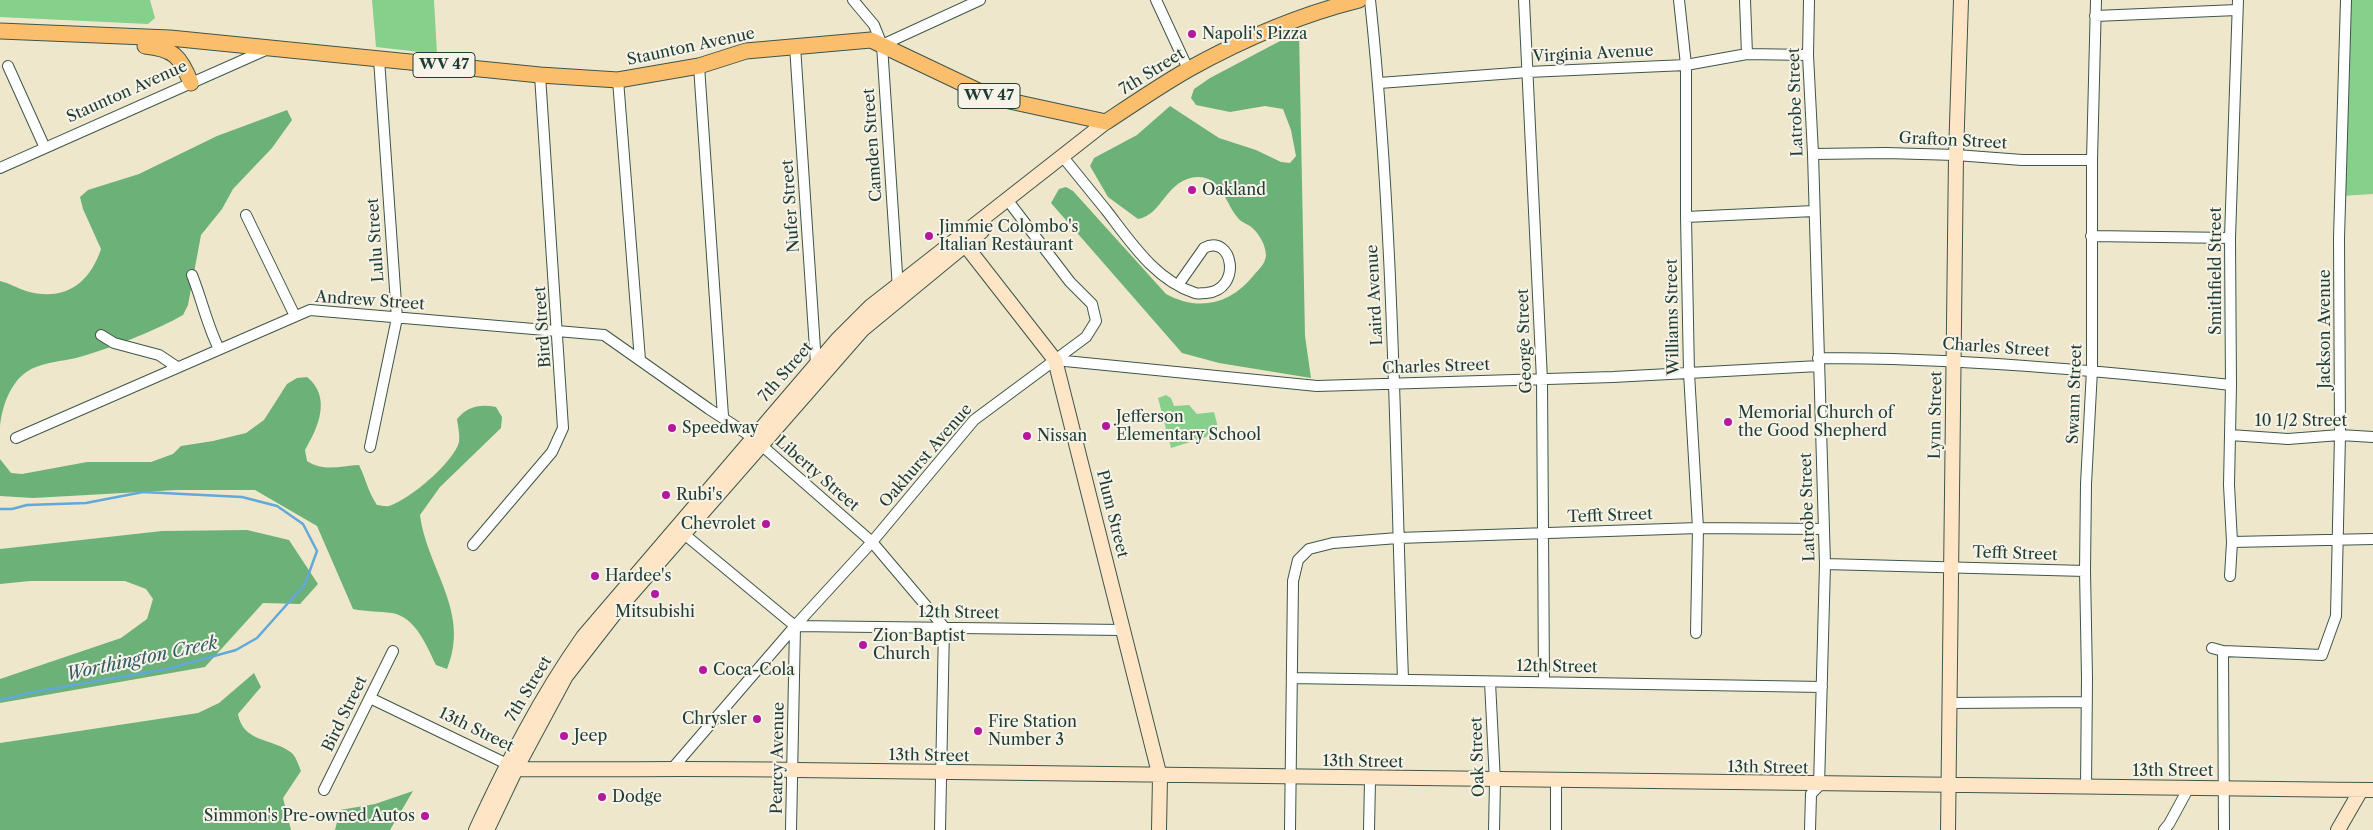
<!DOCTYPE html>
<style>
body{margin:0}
canvas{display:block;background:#eee7cb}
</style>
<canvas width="2373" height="830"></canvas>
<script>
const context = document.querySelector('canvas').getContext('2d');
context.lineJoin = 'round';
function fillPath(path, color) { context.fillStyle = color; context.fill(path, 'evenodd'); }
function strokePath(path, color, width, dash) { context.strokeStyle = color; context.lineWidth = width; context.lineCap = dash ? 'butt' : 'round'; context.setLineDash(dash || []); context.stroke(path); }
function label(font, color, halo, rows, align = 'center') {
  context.font = font + ' "Libre Caslon Text",serif'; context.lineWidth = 4; context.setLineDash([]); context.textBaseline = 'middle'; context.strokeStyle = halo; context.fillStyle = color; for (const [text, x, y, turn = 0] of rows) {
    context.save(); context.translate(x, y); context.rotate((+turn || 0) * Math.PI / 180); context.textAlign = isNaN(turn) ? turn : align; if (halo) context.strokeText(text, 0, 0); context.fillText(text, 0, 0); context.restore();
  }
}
fillPath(new Path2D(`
 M0,0H150L155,18L148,24L0,17Z
 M372,0H434L437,54L376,47Z
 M2346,0H2373V194L2341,196Z
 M1166,395L1171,398L1174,406L1189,405L1197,414L1214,412L1218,427L1206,437L1171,448L1158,398Z`), '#86d08c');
fillPath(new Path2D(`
 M1299,31L1305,336L1311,378L1219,363L1182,353L1051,203L1059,189L1066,187L1073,191L1166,294C1199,312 1231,304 1254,275C1259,269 1265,264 1266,256C1266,245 1259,233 1250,226C1247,224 1241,222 1238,218C1225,203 1222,177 1198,177C1166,178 1163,215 1138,219L1108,197L1090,166L1094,158L1137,135L1170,106L1219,138L1256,150L1281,162L1290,163L1296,156L1291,130L1283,109L1265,106L1230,112L1196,105L1191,98L1194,89L1210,78Z
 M287,110L292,120L272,148L233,189L222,209L201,235L188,305L183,315C157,330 113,347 83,356C65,362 41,361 25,373C9,385 1,410 0,428V281C9,283 17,288 26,291C63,302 89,285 101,249L83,209L80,197L88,190L139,174L217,136Z
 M307,377C332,397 318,428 305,450L307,461C324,472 340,466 359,465C366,479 368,492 377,505C381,505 385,507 389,506C409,500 454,462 459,442C460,435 458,426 457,419C468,406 480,404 496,407L502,417L501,428L440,487L420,515C427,569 471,612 447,669L436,665C427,647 416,617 392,613C379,611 367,612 353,609L317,526L255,490H177L33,498L0,496V459L11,473L22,474L87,462H151L173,454L181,446L213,441L246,433L264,420L287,384L297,378Z
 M247,530L289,540L318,584L300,604L263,603L205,667L0,703V679L121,638L147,619L153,599L146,589L125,581H30L0,584V549L162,531Z
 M254,673L261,687L238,714C243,742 270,738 289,751C296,755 298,764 301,771L283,798L291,830H0V743L198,713L219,703Z
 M413,791L390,830H335L340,810L375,804Z`), '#6cb278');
strokePath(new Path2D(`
 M0,509H12L27,505L86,503L143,492L242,497L277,506L303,524L317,551L305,584L257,638L236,650L167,669L34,692L0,700`), '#62a8d8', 2.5);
const street = new Path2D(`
 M853,0L874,25L882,45L898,289
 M1156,0L1188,69
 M1370,0C1394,225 1395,453 1403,679
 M1524,0L1542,380L1544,681
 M1679,0L1686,65V217L1689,373L1698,528L1696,633
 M1745,0L1747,54
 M1809,0L1808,55L1813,154L1825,564L1819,786L1811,794L1810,830
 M2095,16L2237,10
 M882,45L980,0
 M795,46L816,364
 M8,66L45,148
 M699,66L723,416
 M618,80L640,360
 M1379,83L1528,72L1686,65L1747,54L1808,55
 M1813,154L1886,153L1956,155L2022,160H2092
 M1067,162C1080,178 1093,194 1106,210C1130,241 1155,280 1195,293C1198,294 1202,293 1206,293C1243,290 1233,233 1204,248L1178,285
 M0,168L268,49
 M246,215L295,316
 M1686,217L1814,211
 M2091,236L2230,238
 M192,275C202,300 207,325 219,349
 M101,335L114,343L159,355L177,367
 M1818,358C1957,358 2093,370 2231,385
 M1055,360L1317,386L1613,377L1819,366
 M2230,435L2288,439L2340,435L2373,437
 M16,438L310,310L604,335L709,409L752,437L872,542L944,627L940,830
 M370,447L397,318L379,59
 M684,534L795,626
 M2232,542L2373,539
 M473,545L552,452L563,428L540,75
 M1825,564L2085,571
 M2230,576L2232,542L2229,485L2231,385L2230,238L2238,0
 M795,626L1123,630
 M2212,648L2223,651L2322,655L2336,616L2340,435L2339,238L2346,0
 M2223,651L2224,830
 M1292,678L1822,687
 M1490,682L1495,782L1494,830
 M370,698L507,764
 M1949,703L2087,702
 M671,770L795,626L872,542L974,420L1086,337L1096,321L1092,304L1070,282L1012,206
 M2086,788L2087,678L2085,571L2086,484L2092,370V160L2096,0
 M324,790L393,651
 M791,830L795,626
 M1290,830L1293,581L1298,560L1309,549L1333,543L1398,538L1698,528L1824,529
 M1369,830L1370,780
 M1556,830V782
 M2164,830L2169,824L2188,789`);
const secondary = new Path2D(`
 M959,237L1055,360L1160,777L1159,830
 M507,764L516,769C609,770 702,768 796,770C1321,779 1847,786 2373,790
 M476,830C507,763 540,698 583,637L837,340L871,306L898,285L1106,122
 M487,830L516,769L566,676L619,608L863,329L982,231
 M1948,830L1956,155L1961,0
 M2338,830L2361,790`);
const primary = new Path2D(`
 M0,31L170,38L540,75L618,80L699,66L746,51L871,40L991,97L1106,122C1133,104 1161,85 1189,69C1243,39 1299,15 1359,0
 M145,46C174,49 180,56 191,83`);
strokePath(street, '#3e564b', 12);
strokePath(secondary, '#3e564b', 16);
strokePath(primary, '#3e564b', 17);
strokePath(street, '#fff', 10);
strokePath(secondary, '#fde5c5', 14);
strokePath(primary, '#fabe6d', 15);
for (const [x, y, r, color] of [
 [1192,34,5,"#b5179e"],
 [1192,190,5,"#b5179e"],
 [929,236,5,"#b5179e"],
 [1728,422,5,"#b5179e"],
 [1106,426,5,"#b5179e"],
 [672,428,5,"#b5179e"],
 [1027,436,5,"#b5179e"],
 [666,495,5,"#b5179e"],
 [766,524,5,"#b5179e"],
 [595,576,5,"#b5179e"],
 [655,594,5,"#b5179e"],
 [863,645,5,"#b5179e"],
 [703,670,5,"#b5179e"],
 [757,719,5,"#b5179e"],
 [978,731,5,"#b5179e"],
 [564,736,5,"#b5179e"],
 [602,797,5,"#b5179e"],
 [425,816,5,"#b5179e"]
]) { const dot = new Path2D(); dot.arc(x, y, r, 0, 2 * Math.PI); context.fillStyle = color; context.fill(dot); strokePath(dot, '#f7f3e8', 2); }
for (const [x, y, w] of [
 [444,65,62],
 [989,96,62]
]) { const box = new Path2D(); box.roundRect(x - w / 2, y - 12.5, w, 25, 4); context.fillStyle = '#f7f3e8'; context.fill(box); strokePath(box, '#1f3d34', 1); }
label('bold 15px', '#1f3d34', null, [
 ["WV 47",444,65],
 ["WV 47",989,96]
]);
label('16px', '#1f3d34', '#f7f3e8', [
 ["Napoli's Pizza",1202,34],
 ["Oakland",1202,190],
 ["Jimmie Colombo's",939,227],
 ["Italian Restaurant",939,245],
 ["Memorial Church of",1738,413],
 ["the Good Shepherd",1738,431],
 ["Jefferson",1116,417],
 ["Elementary School",1116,435],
 ["Speedway",682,428],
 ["Nissan",1037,436],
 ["Rubi's",676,495],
 ["Chevrolet",756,524,"right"],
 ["Hardee's",605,576],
 ["Mitsubishi",655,612,"center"],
 ["Zion Baptist",873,636],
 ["Church",873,654],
 ["Coca-Cola",713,670],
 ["Chrysler",747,719,"right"],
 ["Fire Station",988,722],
 ["Number 3",988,740],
 ["Jeep",574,736],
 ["Dodge",612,797],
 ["Simmon's Pre-owned Autos",415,816,"right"]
], 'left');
label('16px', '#1f3d34', '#f7f3e8', [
 ["Staunton Avenue",691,47,-12],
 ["Virginia Avenue",1593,54,-3],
 ["7th Street",1152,72,-32],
 ["Staunton Avenue",127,92,-24],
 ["Latrobe Street",1796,102,-92],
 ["Grafton Street",1953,141,3],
 ["Camden Street",873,145,-94],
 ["Nufer Street",791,206,-94],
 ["Lulu Street",376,240,-94],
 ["Smithfield Street",2216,271,-90],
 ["Laird Avenue",1375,295,-93],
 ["Andrew Street",370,301,4],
 ["Williams Street",1673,317,-91],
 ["Bird Street",543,327,-94],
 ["Jackson Avenue",2325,329,-90],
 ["George Street",1525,341,-92],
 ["Charles Street",1996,348,4],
 ["Charles Street",1436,367,-2],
 ["7th Street",786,372,-49],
 ["Swann Street",2075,394,-88],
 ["Lynn Street",1936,415,-89],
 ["10 1/2 Street",2301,421],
 ["Oakhurst Avenue",926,456,-49],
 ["Liberty Street",817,474,41],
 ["Latrobe Street",1808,507,-92],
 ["Plum Street",1112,514,76],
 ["Tefft Street",1610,516,-2],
 ["Tefft Street",2015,554,2],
 ["12th Street",959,613,1],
 ["12th Street",1557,667,1],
 ["7th Street",529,689,-59],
 ["Bird Street",345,714,-64],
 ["13th Street",476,730,26],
 ["13th Street",929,756,1],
 ["Oak Street",1478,757,-92],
 ["Pearcy Avenue",778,758,-89],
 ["13th Street",1363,762,1],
 ["13th Street",1768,768,1],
 ["13th Street",2173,771]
]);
label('italic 18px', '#335d65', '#f7f3e8', [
 ["Worthington Creek",142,659,-12]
]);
</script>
